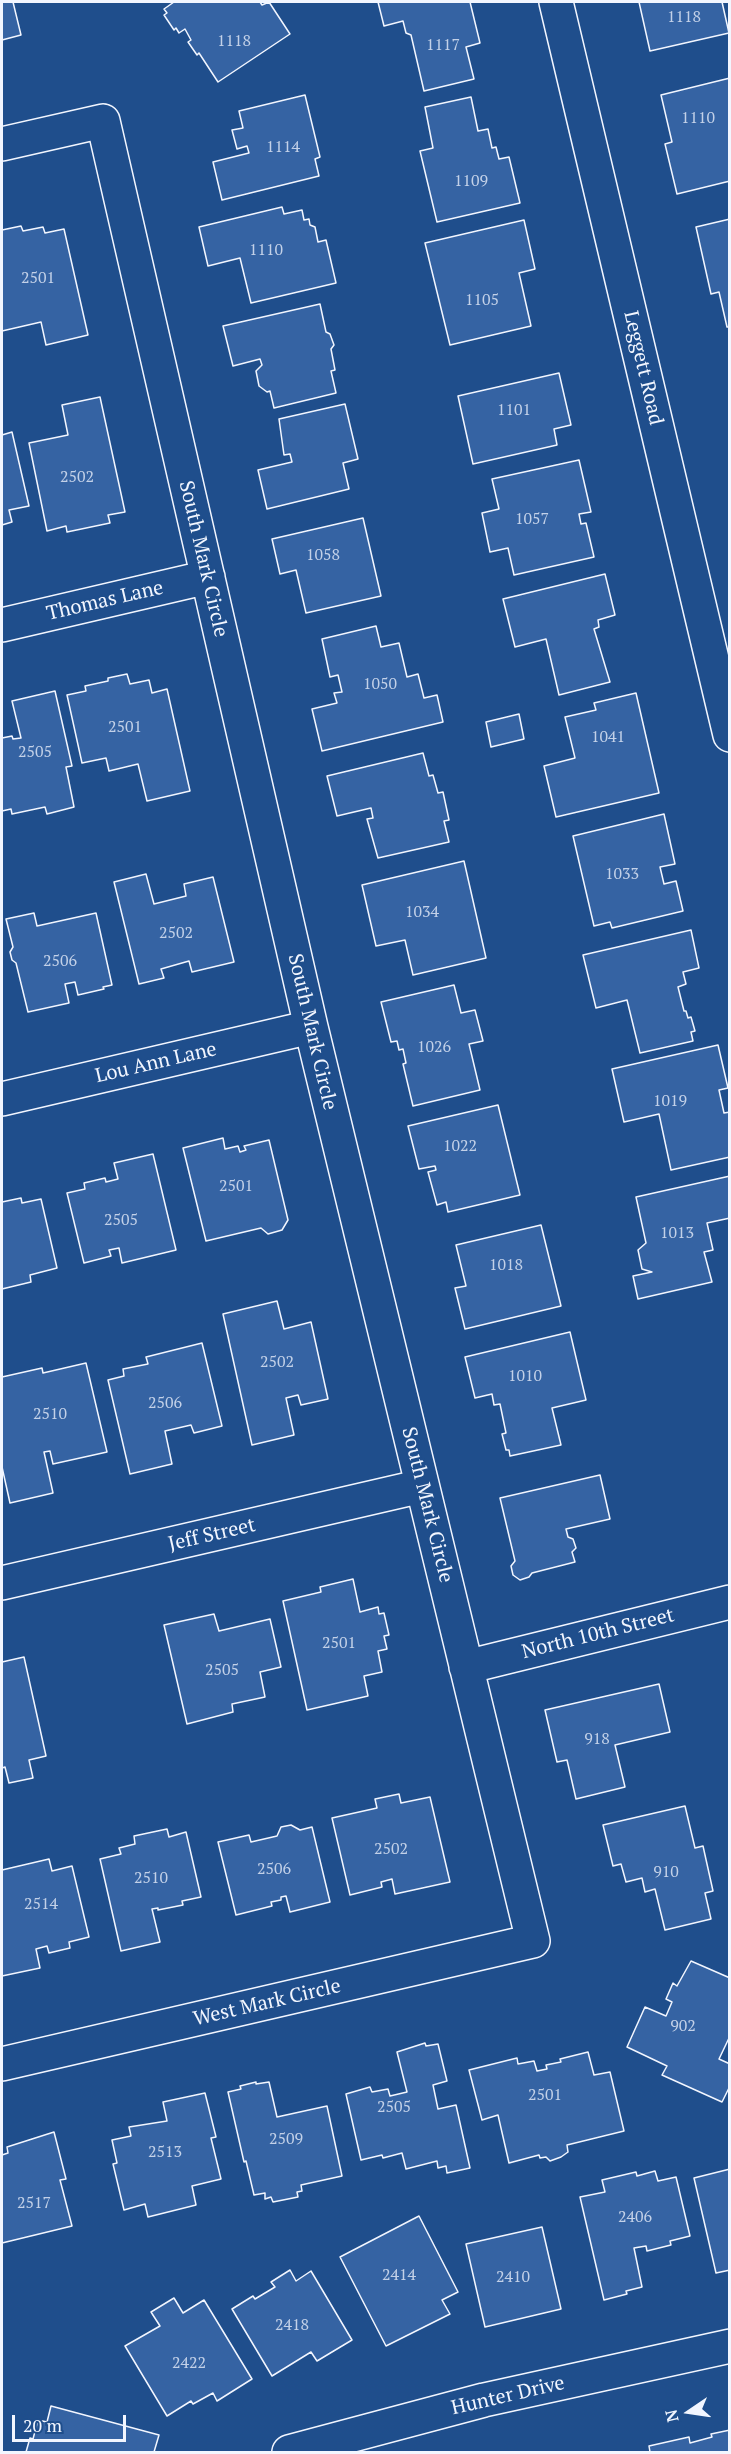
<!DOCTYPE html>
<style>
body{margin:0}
#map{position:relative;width:731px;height:2454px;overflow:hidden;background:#1f4e8c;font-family:"PT Serif",serif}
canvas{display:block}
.frame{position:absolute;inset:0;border:3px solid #f2f6ff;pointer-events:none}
.north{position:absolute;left:659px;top:2382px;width:60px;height:60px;-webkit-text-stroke:4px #1f4e8c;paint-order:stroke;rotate:257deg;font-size:16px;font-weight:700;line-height:24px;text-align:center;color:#f2f6ff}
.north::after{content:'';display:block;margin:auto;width:21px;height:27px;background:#f2f6ff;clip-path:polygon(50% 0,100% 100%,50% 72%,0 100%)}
.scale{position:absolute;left:12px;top:2415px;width:114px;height:27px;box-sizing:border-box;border:3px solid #f2f6ff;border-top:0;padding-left:8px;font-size:18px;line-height:21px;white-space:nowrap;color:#f2f6ff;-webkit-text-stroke:4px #1f4e8c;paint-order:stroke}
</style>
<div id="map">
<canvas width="731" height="2454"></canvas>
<div class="frame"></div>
<div class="north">N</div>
<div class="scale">20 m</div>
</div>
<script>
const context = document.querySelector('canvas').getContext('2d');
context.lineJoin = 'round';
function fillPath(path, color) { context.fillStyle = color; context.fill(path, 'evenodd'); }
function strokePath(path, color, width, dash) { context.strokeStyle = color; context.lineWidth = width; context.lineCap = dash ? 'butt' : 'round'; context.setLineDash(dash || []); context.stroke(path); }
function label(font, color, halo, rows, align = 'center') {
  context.font = font + ' "PT Serif",serif'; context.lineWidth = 4.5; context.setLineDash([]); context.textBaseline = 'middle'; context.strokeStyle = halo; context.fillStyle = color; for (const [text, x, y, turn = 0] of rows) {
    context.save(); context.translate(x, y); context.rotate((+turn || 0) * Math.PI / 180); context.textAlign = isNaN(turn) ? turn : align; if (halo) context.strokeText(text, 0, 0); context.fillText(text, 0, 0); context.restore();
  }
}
const building = new Path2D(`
 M2,2H13L21,35L2,40Z
 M174,2H260L262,5L269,2L290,34L218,82L199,53L197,55L188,42L191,40L185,29L179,33L176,28L174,30L164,15L167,13L164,9Z
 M378,2H470L480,43L466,47L474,79L424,91L411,35L406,33L403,21L384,26Z
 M639,2H722L729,33L650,51Z
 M730,78V181L677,194L665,144L672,142L661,95Z
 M305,95L320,157L315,159L319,176L222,200L213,162L249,153L247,146L237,149L232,130L243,128L239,111Z
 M471,97L478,131L488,129L492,148L496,147L499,159L509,157L520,203L437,222L420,151L433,148L425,107Z
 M282,207L284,214L302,210L304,220L309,219L310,225L315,227L318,242L326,240L336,283L251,303L240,258L208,266L199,227Z
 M730,219V327H727L719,292L711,294L696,227Z
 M524,220L535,269L519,273L531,326L450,345L425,243Z
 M21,226L23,231L43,227L45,233L64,229L88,335L46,345L41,322L2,331V230Z
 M320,304L326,332L330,334L334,345L331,349L335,370L331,371L336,393L274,408L270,391L267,392L259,386L256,371L262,365L260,359L233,366L223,326Z
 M559,373L571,425L554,429L557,445L473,464L458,396Z
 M100,397L125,512L108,515L110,523L67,532L66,526L47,531L29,443L68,435L62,405Z
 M345,404L358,459L343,463L349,489L267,509L258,470L292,462L290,454L284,455L279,419Z
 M12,432L29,506L9,510L12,522L2,525V435Z
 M579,460L591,512L579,514L581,524L586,523L594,557L514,575L508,548L490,552L482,513L499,509L492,479Z
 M363,518L381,596L306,613L296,570L280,574L272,539Z
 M605,574L615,615L598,620L599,627L594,629L610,682L559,695L546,639L515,647L503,599Z
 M376,626L381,647L399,643L407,677L418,674L424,698L437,695L443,722L322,751L312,709L337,703L334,693L342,692L338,675L330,677L322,639Z
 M127,674L130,684L149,680L152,693L167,689L190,791L147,801L138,764L109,771L106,758L82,763L67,695L86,691L85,686L108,681V678Z
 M55,691L72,766L66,767L74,807L47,814L45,807L12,814L11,809L2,811V738L12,736L13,739L21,738L12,701Z
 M636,693L659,793L556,817L544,766L575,758L565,717L596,710L594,703Z
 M519,714L524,739L491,747L486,722Z
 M423,753L429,776L433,775L438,793L443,792L449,820L444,821L449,842L378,858L367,819L373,818L371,808L337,816L327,776Z
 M664,814L675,864L660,867L664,884L676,881L683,911L612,928L610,922L594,926L573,836Z
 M464,861L486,958L413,975L405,940L376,946L362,885Z
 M146,874L154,904L186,896L184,884L213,877L234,962L192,972L189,961L161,969L164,978L139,984L114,882Z
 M34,913L37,926L96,913L112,985L103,987L104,989L78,995L75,982L65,984L69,1003L28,1012L16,963L12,960L10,952L13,947L6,919Z
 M691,930L699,968L683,972L686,984L678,987L684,1011H686L688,1018L691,1017L695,1031L691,1032L693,1041L640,1053L627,1000L596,1008L583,955Z
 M454,985L461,1013L475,1010L483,1041L469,1044L480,1090L413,1106L403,1064L406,1063L403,1049L399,1050L397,1041L391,1042L381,1002Z
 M718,1045L728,1088L719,1090L724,1113L730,1112V1157L671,1170L659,1114L624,1122L612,1069Z
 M498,1105L520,1195L448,1212L446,1202L437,1205L428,1172L436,1170L435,1166L419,1169L408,1126Z
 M223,1138L225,1149L238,1146L240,1152L246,1150L244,1146L269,1140L288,1220L282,1230L268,1234L261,1228L206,1241L183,1148Z
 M153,1154L176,1250L122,1263L119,1248L109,1250L111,1256L84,1263L67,1193L85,1189L84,1183L105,1178L106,1182L118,1179L114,1163Z
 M730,1176V1218L707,1223L713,1250L704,1252L712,1282L638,1299L633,1276L652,1272L642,1269L638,1250L646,1243L636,1197Z
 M21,1198L22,1203L41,1199L57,1268L30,1275L31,1282L2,1289V1202Z
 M541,1225L561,1306L465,1329L455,1288L466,1286L456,1245Z
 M277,1301L284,1329L311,1322L328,1399L301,1405L298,1395L286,1398L294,1435L252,1445L223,1314Z
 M570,1332L586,1400L552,1408L561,1445L510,1456L509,1450H506L502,1434L506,1433L500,1404L494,1405L492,1394L475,1398L465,1357Z
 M202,1343L222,1426L194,1433L191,1425L165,1431L172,1464L130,1474L108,1380L124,1376L123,1369L148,1364L146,1357Z
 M86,1363L107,1452L53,1464L50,1451L44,1452L53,1493L10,1503L2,1467V1377L42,1368L43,1373Z
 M600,1475L610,1519L566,1529L568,1537L573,1539L576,1548L572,1552L575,1562L532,1573L529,1577L520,1580L513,1575L511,1566L515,1561L500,1498Z
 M353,1579L360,1612L378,1607L379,1614L384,1613L389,1635L384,1636L387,1649L378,1651L382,1672L364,1676L368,1696L307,1710L283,1601L321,1592L320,1587Z
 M214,1614L219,1631L270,1619L281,1667L260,1672L265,1697L232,1704L233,1712L187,1724L164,1625Z
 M24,1657L46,1756L29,1760L33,1778L9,1783L5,1767L2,1768V1662Z
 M659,1684L670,1732L615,1745L625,1787L576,1799L567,1760L557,1762L545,1710Z
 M399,1794L401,1803L430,1797L450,1882L395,1894L392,1879L381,1882L382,1887L350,1895L332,1818L377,1808L375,1799Z
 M685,1806L695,1848L703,1846L713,1891L705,1893L711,1919L665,1930L655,1889L645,1892L642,1878L626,1882L621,1864L613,1866L603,1825Z
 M291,1825L300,1830L312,1827L330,1902L290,1912L286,1896L281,1897V1900L271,1902L272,1906L236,1915L218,1842L249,1835L251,1842L277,1836L281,1827Z
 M167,1829L169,1837L186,1832L201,1897L182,1901L183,1905L158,1910V1908L152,1909L160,1942L121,1951L100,1859L121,1854L119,1848L135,1844L134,1836Z
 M49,1859L52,1871L72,1866L89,1937L69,1942L70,1948L49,1953L47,1946L36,1949L40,1968L2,1976V1870Z
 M691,1961L730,1978V2036L719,2059L730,2064V2086L722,2102L662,2075L667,2066L627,2047L645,2007L666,2016L672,2002L666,1999L673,1983L677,1986Z
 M425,2043L426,2046L438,2044L447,2081L433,2085L438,2109L456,2105L470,2168L447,2173L446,2166L438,2168L437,2161L406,2169L402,2153L383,2158L382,2155L361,2160L346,2094L370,2087L372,2092L388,2089L390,2096L407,2092L397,2052Z
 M588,2052L594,2075L610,2072L624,2131L567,2145L568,2152L561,2157L550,2161L546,2157L540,2158L539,2155L509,2163L498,2115L482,2120L469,2070L517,2058L518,2064L534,2061L537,2071L547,2069L546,2065L561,2062L560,2059Z
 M256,2082V2084L269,2082L277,2117L327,2106L342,2176L301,2185L302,2191L297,2192L298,2197L273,2202L271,2197L265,2199V2193L254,2195L246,2161L244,2162L228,2092L241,2089L240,2086Z
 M205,2093L216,2137L211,2138L221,2179L192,2186L196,2205L148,2217L145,2204L124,2210L113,2164L117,2163L112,2140L131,2136L129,2127L167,2121L163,2102Z
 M54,2132L66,2179L60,2180L72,2226L2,2243V2155L8,2153L7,2147Z
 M730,2169V2270L716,2273L694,2178Z
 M655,2171L658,2181L676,2177L690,2236L670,2241L671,2245L647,2251L646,2246L634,2248L642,2287L626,2291L627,2294L604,2300L580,2197L605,2192L602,2180L636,2172L637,2176Z
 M419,2216L458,2292L442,2300L450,2314L386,2346L340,2257Z
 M542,2227L561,2309L485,2327L466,2244Z
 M290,2270L296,2281L311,2271L352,2340L317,2361L311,2352L272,2376L232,2309L253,2296L255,2299L275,2287L271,2282Z
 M174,2298L183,2313L204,2300L252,2379L217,2401L213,2393L193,2404L191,2401L167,2416L125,2346L160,2326L151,2312Z
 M51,2406L159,2435L154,2452H26L30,2438L33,2439L38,2420L47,2422Z
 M730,2430V2452H650L649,2446L689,2437L690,2443L712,2437L711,2434Z`);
fillPath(building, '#3563a3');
strokePath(building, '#f2f6ff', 1.5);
const minor = new Path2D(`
 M556,2L730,735
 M2,144L103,121L311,1027L533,1941L2,2064
 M2,625L208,577
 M2,1099L311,1027
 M2,1583L422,1486
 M466,1667L730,1602
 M289,2452L484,2400L730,2346`);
strokePath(minor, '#f2f6ff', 36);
strokePath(minor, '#1f4e8c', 33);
label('16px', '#c3d1e8', null, [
 ["1118",684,17],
 ["1118",234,41],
 ["1117",443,45],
 ["1110",698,118],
 ["1114",283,147],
 ["1109",471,181],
 ["1110",266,250],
 ["2501",38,278],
 ["1105",482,300],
 ["1101",514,410],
 ["2502",77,477],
 ["1057",532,519],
 ["1058",323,555],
 ["1050",380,684],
 ["2501",125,727],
 ["1041",608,737],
 ["2505",35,752],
 ["1033",622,874],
 ["1034",422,912],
 ["2502",176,933],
 ["2506",60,961],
 ["1026",434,1047],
 ["1019",670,1101],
 ["1022",460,1146],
 ["2501",236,1186],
 ["2505",121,1220],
 ["1013",677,1233],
 ["1018",506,1265],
 ["2502",277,1362],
 ["1010",525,1376],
 ["2506",165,1403],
 ["2510",50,1414],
 ["2501",339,1643],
 ["2505",222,1670],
 ["918",597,1739],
 ["2502",391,1849],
 ["2506",274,1869],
 ["910",666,1872],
 ["2510",151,1878],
 ["2514",41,1904],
 ["902",683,2026],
 ["2501",545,2095],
 ["2505",394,2107],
 ["2509",286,2139],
 ["2513",165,2152],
 ["2517",34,2203],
 ["2406",635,2217],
 ["2414",399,2275],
 ["2410",513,2277],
 ["2418",292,2325],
 ["2422",189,2363]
]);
label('20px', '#f2f6ff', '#1f4e8c', [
 ["Leggett Road",643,368,77],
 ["South Mark Circle",203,559,77],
 ["Thomas Lane",105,601,-13],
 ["South Mark Circle",312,1032,77],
 ["Lou Ann Lane",156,1063,-13],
 ["South Mark Circle",427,1505,76],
 ["Jeff Street",212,1535,-13],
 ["North 10th Street",598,1634,-14],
 ["West Mark Circle",267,2003,-13],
 ["Hunter Drive",508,2396,-13]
]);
</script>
